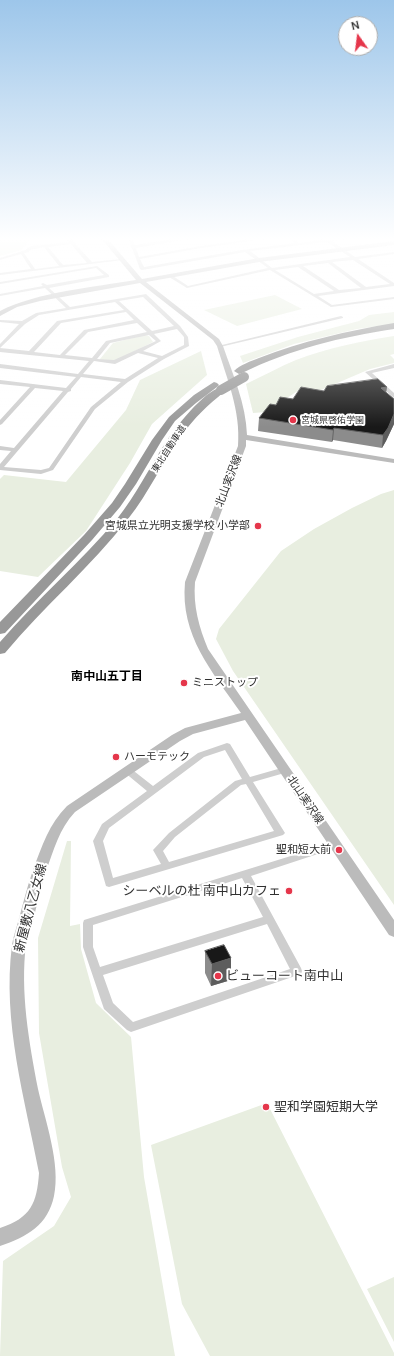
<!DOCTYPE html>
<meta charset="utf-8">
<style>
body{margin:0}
#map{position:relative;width:394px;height:1356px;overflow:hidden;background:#fff;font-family:Manrope,sans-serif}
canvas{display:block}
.north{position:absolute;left:338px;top:16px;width:40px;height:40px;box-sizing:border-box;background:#fff;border:1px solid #adadad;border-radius:50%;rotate:346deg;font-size:11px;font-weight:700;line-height:16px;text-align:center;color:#313131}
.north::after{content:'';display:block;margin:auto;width:14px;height:18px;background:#e5364b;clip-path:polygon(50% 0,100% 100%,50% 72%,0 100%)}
</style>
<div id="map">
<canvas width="394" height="1356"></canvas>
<div class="north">N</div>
</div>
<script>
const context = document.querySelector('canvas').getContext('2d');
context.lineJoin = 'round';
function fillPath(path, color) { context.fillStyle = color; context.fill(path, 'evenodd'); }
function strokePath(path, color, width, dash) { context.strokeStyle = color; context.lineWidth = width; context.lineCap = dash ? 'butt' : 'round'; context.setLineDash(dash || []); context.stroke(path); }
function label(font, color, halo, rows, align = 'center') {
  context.font = font + ' Manrope,"Noto Sans JP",sans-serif'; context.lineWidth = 4; context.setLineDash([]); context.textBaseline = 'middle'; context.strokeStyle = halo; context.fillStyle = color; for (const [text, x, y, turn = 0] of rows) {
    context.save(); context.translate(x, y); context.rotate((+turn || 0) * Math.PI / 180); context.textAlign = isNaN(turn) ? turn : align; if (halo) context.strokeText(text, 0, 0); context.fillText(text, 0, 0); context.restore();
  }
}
fillPath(new Path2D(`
 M0,237H32L21,250L0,256Z
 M275,295L302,309L237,326L204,310Z
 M394,312V324L357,329L294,344L243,363L240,356L298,337L359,321L369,315Z
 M144,335L149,336L153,342L117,360H102L100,359L113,343Z
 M394,336V354L390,355L394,359V363L370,369L314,393L299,390L266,412L253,413L246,384C263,376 279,367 296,360C327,348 361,341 394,336Z
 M201,351L207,375L152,424L130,463L86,531L38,577L0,571V479L4,475L66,482L126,410L140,380Z
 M394,490V905L233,671L216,639L219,629L281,551L314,529L352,508L381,494Z
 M67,841H71L70,926L80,924L81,949L96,1003L131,1037L144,1177L175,1356H0L3,1261L54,1226L71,1197L62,1167L39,1033L38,938Z
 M267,1103L394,1353V1356H210L182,1304L151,1145Z
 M394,1277V1342L367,1289Z`), '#e8eee0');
fillPath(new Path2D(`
 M65,237H69L92,262L121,259L123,260L0,275V273L31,269L21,254L0,260V258L26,250L27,248L32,246L69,242ZM71,244L87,263L63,265L48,247ZM44,247L59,266L35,269L24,253L29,252L30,250Z
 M128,237H135L132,239L135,245L188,237H200L136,248L139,257L201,246L266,237H279L201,248L140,259L144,267L242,250L295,243L288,237H293L299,243L327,239L358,237L332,241L355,257L394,252V254L358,259L394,283V286L318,296L332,305L394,297V299L331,307L270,270L187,288L169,277L173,276L188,286L268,268L245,252L142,270L140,269L132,248L130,247L131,246ZM327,242L350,257L272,268L250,251ZM353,260L390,284L366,287L332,262ZM328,263L361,288L339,290L303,266ZM298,267L334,291L314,294L275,270Z
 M97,266L109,275V277L49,288L70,307L146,294L180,326L188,337L189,346L164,359L128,382L95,409L53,470L41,474L0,470V464L11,451L0,450V446L14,448L63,391L35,388L2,424L0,425V420L30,387L0,384V380L66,388L76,377L0,368V364L78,374L89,361L0,352V344L19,324L0,322V320L22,321L36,313L66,308L45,288L0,296V294L43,286L41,284L43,283L47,285L104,275L96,268L0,284V282ZM143,297L174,326L152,331L119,301ZM115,302L124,310L57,321L29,351L0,348L25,324L39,315ZM126,312L134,320L84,330L60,355L34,352L61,323ZM137,323L147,332L106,341L92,358L65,355L88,332ZM177,329L184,337V345L162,356L143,351L161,341L154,334ZM149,335L156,341L114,360L97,359L110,343ZM138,353L158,358L125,379L83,374L94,361L115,364ZM81,377L121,382L91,407L49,468L41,470L4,467L68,392L71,391V389Z
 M341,316L343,317V318L220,347L218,346Z
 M394,364V368L372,373L394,393V398L365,372Z
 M227,743L230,744L250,777L285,767L288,768L289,770L288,772L253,782L285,833L283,835L109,887L106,886L93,841L102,824L147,791L124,772L123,770L124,768H130L153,786L198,753ZM225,750L242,779L235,781L169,833L153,850L161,864L113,878L103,841L109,828L204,757ZM246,784L274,831L169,862L163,851L175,837L241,785Z
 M336,842L339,843L341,845L339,847L251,876L301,968L302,971L301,974L131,1032L127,1030L104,1009L103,1006L83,947V923L84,920ZM242,878L263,917L100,967L93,947V925ZM267,924L290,969L133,1022L113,1003L103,975Z`), '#cecece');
fillPath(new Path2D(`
 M100,237H106L142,279L259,258L394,241V245L259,262L146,282L219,339L223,346C233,375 246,404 247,435L394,459V463L246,440V446L195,582C193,606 199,627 208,649L394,920V937L389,935L245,720L193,734L180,741L75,812C59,829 54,850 46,871C41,887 37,904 33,921C31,929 28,936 26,944C20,992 29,1042 38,1089C45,1120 61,1164 54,1196C48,1225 27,1237 0,1246V1228C31,1218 37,1203 39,1173C25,1099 2,1022 12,945C13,937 16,930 18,922C23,904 27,887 33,870C42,846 49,824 67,806L172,735L185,728L241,713C212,671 180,636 185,582L238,446C241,411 227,379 217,346L213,340L140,283L40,301L17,307L0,316V311C37,292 94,287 136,280Z`), '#bbb');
fillPath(new Path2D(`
 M394,323V329C341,337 291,349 242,373L239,374L234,371C240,365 251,361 259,358C302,341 348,331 394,323Z
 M214,382L217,383L219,385L217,387L196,403L175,421L162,440L136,484L120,507L92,540L5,633L0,634V622L84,535L112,503L125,484L152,440L169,417L194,395Z
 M221,387L224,388L226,390L224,392C208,405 194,418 182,435C162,462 149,493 128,519C91,567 44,606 5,653L0,654V642C37,599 81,562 117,519C136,495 149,468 166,442C176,427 203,392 221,387Z`), '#989898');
strokePath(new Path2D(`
 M221,390L244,377`), '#989898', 10);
fillPath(new Path2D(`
 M387,387L386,392L394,399V424L386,441L382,448L333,440L332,442L258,431L259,418L276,405L293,399L324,391Z
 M205,951L231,980L211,986L205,973Z`), '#8c8c8c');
fillPath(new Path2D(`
 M387,387L385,399L381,388Z
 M394,414V424L386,441L382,448L383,435Z
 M334,428L333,440L332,442L333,430Z
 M231,958V980L211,986L212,964Z`), '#5d5d5d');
const building = new Path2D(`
 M378,379L387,387L381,388L394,399V414L388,428L383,435L334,428L333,430L259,418L270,404L276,405L280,397L293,399L301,387L324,391L327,386Z
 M224,945L231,958L212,964L205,951Z`);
fillPath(building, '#181818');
strokePath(building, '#5d5d5d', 1);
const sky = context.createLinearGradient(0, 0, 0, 427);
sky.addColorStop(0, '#9dc6ea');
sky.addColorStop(0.56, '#fff');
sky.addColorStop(1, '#ffffff00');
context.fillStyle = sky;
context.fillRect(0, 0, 394, 427);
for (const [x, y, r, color] of [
 [293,420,4,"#e5364b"],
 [258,526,4,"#e5364b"],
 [184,683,4,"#e5364b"],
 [116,757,4,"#e5364b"],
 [339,850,4,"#e5364b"],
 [289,891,4,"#e5364b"],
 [218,976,4,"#e5364b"],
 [266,1107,4,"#e5364b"]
]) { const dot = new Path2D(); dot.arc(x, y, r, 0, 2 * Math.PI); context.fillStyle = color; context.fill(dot); strokePath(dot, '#fff', 1.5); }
label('9px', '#313131', '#fff', [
 ["宮城県啓佑学園",301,420]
], 'left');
label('9px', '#313131', '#fff', [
 ["東北自動車道",169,449,-57]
]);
label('11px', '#313131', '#fff', [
 ["北山実沢線",229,481,-69],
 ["北山実沢線",305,800,56]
]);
label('11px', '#313131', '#fff', [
 ["宮城県立光明支援学校 小学部",250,526],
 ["ミニストップ",192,683,"left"],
 ["ハーモテック",124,757,"left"],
 ["聖和短大前",331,850]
], 'right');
label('bold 12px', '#000', '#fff', [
 ["南中山五丁目",107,677]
]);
label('13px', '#313131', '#fff', [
 ["シーベルの杜 南中山カフェ",281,891,"right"],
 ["ビューコート南中山",226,976],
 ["聖和学園短期大学",274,1107]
], 'left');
label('13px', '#313131', '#fff', [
 ["新屋敷八乙女線",31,908,-75]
]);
</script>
